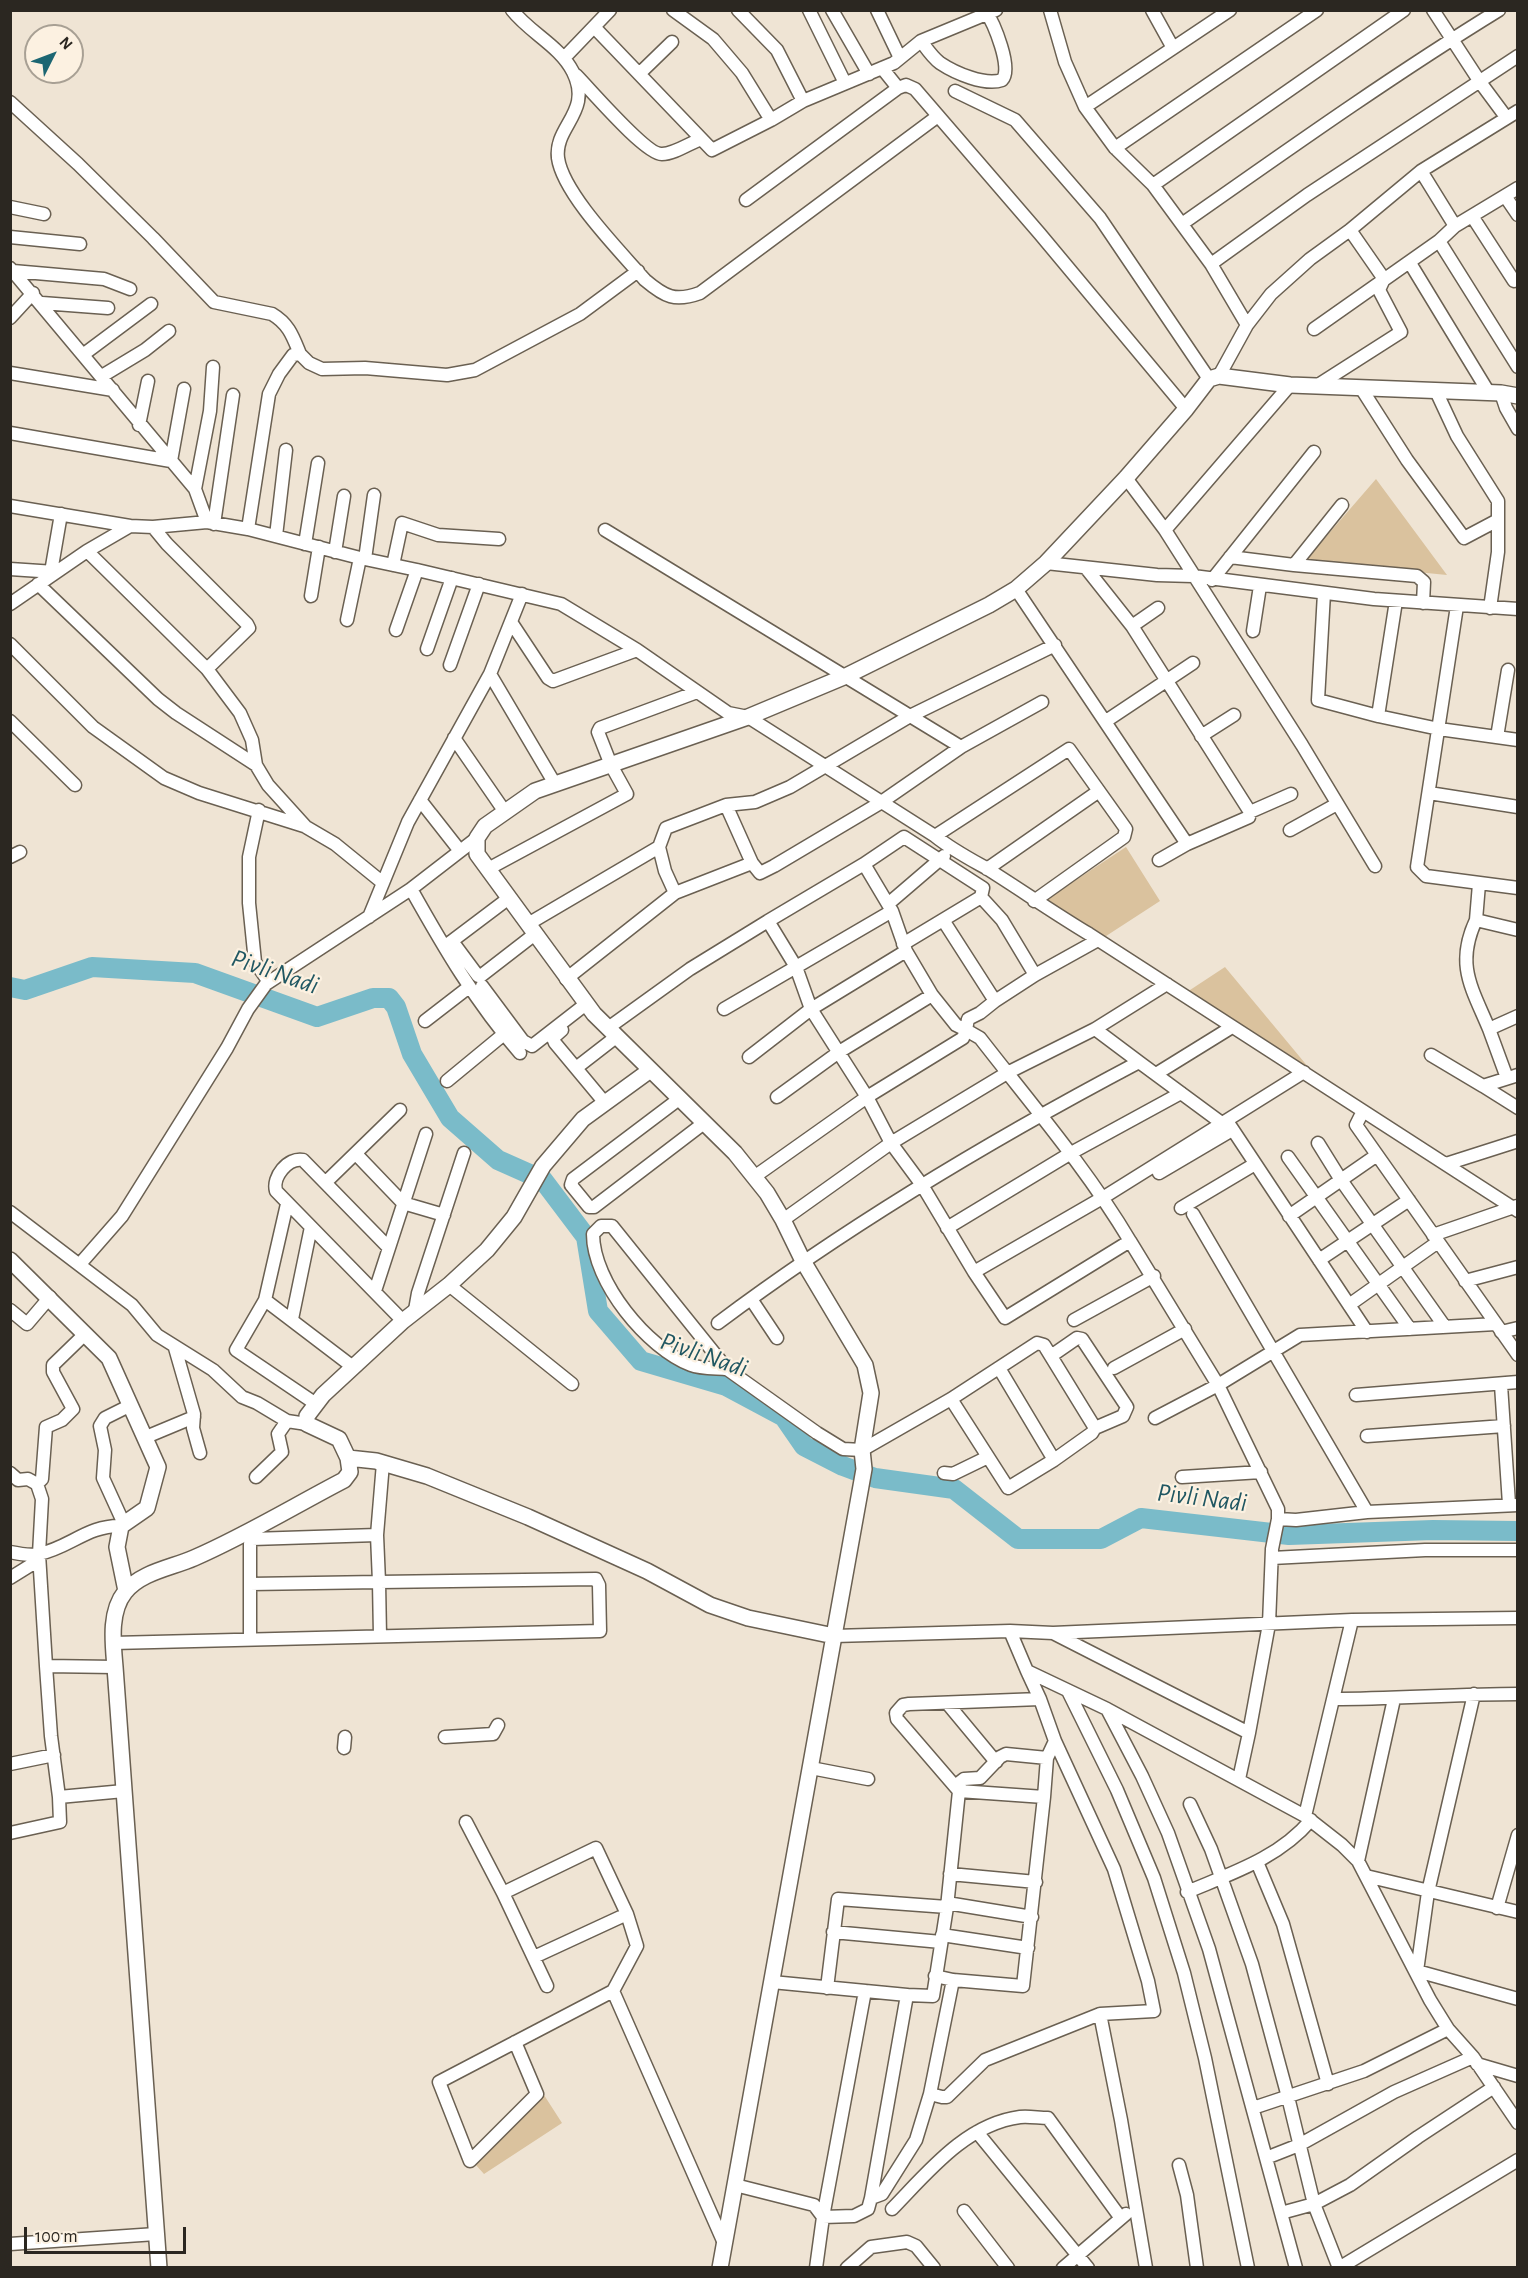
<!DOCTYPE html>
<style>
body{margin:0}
#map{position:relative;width:1528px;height:2278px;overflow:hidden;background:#efe4d4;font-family:"Alegreya Sans",sans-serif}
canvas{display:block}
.frame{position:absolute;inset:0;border:12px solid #2b2721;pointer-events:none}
.north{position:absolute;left:24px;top:24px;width:60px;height:60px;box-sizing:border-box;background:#fcf1e1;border:2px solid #a8a094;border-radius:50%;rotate:48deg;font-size:16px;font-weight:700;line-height:24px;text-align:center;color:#2b2721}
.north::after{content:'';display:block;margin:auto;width:21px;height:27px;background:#1c6672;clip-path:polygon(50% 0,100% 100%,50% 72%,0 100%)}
.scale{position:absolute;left:24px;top:2227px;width:162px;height:27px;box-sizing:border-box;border:3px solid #2b2721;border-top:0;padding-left:8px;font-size:18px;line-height:21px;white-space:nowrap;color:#2b2721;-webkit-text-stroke:4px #fcf1e1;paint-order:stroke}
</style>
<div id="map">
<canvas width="1528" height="2278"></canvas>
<div class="frame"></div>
<div class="north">N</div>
<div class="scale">100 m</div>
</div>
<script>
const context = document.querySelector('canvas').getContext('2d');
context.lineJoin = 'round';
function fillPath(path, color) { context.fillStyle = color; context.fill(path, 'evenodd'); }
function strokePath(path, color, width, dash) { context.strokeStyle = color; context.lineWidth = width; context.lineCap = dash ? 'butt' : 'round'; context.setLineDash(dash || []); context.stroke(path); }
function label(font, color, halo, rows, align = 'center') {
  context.font = font + ' "Alegreya Sans",sans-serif'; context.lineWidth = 4.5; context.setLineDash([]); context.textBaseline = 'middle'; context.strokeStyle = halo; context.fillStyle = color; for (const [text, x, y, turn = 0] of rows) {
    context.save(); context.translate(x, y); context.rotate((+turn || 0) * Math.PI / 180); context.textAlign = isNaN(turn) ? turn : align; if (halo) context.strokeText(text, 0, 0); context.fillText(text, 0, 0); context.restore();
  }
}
fillPath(new Path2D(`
 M1376,479L1447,575L1305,561Z
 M1126,847L1160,901L1103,938L1044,901Z
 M1225,967L1314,1074L1187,992Z
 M544,2095L562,2123L484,2174L475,2164Z`), '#dac29e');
strokePath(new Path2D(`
 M10,987L25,990L92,967L195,973L317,1017L373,998H389L396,1007L412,1054L450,1118L498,1160L543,1180L586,1237L598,1311L641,1361L726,1386L784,1417L804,1446L843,1466L875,1478L954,1489L1018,1539H1101L1141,1518L1289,1535L1433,1530L1518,1531`), '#7abbc9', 20);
const minor = new Path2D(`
 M512,10C530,33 560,46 573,72C593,112 554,126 558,158C563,194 621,252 645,280C665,297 675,302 700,293L938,116
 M673,10L713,39L742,73L771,120
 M738,10L777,50L803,101
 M809,10L845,83
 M832,10L869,74
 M877,10L900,58
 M1050,10L1065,62L1085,107L1115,148L1153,185L1211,264L1247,325
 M1152,10L1173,48
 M1433,10L1480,82L1506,117
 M595,28L712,150L771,120L803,101L894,63L921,41L996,10
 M921,41C927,49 932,57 940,63C955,73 985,86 1002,80C1013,69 994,23 985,10
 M564,58L610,10
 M882,68L898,88L906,85L915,89L1040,234L1186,409
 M639,74L672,42
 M576,75C590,89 646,155 662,154C674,154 690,143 701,139
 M955,91L1015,120L1100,218L1209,379
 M10,102L78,164L153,238L214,302L272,314C289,324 293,337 300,354
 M1085,107L1230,10
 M1115,148L1317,10
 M1421,171L1455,226
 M1153,185L1404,10
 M1518,188L1455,226L1439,241L1518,367
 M1505,196L1518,215
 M746,200L898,88
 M10,207L44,214
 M1472,216L1514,281
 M1182,224C1286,151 1390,77 1499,10
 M10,237L80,244
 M1410,263L1489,393
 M1211,264L1307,195L1518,56
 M10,268L195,489L207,522L248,529L360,558L417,570L561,604L637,650L728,713L748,717L935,836C951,849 968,858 986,868C1021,890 1054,913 1089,934L1518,1211
 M13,271L104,279L130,289
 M42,303L108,308
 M10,318L33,293
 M1314,329L1439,241
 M84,354L151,304
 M10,373L113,390
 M102,376L145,350L169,331
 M1219,376L1247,325L1271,294L1310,259L1350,230L1421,171L1518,111
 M1318,385L1401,332L1379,290L1384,279L1350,230
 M1361,388L1407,460L1464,538L1498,520
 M1436,391L1457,436L1498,501V552L1490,608
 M1501,393L1506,408L1518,429
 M139,425L148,381
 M10,433L171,461L184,389
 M1126,478L1165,530L1302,745L1375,866
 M195,489L210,411L213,367
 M10,506L130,526
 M214,524L233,395
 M153,527L167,544L247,624L249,628L207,669
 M248,529L269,394L279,374L293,355L300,354L309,363L322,369L365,368L447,375L475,370L580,314L638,271
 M605,530L961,747
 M1165,530L1290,385
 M276,536L286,450
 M305,544L318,463
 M87,551L207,669L240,713L252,740L256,765L268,785L306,827L335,844L383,883
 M335,552L344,496
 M1230,557L1294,565L1342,505
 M365,559L374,495
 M1046,563L1157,575L1193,576L1374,599L1518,609
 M393,565L402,523L438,535L499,539
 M1294,565L1417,576L1424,582L1423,603
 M1086,568L1132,626L1250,812
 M10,569L55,572
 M51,572L61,514
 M1212,580L1314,452
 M38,584L158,699L176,713L256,765
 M1016,589L1187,844
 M1324,593L1318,700L1378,716
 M522,594L490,674L555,784
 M311,596L319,547
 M1396,601L1378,716L1439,729L1518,740
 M10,604L87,551L130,526L153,527L207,522
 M1457,606L1417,867L1426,876L1518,888
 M347,620L360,558
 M511,622L548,678L553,681L637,650
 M1132,626L1158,608
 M396,630L417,570
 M1253,631L1260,586
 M10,644L93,727L164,778L199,793L304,826
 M427,649L452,578
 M450,665L479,584
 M10,721L75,785
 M1106,721L1193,663
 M1201,736L1234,715
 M1497,737L1508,670
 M454,738L505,812
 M1429,793L1518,807
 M420,800L460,851
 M726,805L755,802L790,787L910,716L1055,645
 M259,810L249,857V903L255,962L269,982
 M1290,830L1337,804
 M935,836L1069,749L1126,829L1124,837L1034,901
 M477,838L411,889C443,946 476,1003 520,1053
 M659,847L665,871L675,893
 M10,857L20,852
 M1159,860L1187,844L1249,817L1250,812L1291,794
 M488,869L627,794L611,765L598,732L600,728L697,692
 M987,869L1099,791
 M1479,884L1476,920L1518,930
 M888,904L944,856
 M369,917L408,822L490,674
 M943,920L995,1001
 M1476,920C1455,965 1472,988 1489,1029
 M528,924L659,847L666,828L726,805L752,863
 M452,941L478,976L482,975L535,934
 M448,944L509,898
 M903,944L981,897
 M1035,975L1002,920L981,897L983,888L904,837L864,864L768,921L796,967L811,1009L867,1097L891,1143L922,1185L974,1272L1005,1318L1130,1241C1087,1169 1032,1105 980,1038L966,1030L968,1019L980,1013L995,1001L1035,975L1098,940
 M566,979L675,893L752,863L760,873L774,866L880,803L961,747L1042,702
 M482,986L523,1041L532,1046L586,1004
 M724,1009L892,911
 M425,1021L469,987
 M608,1028L690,969L768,921
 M562,1030L553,1038L555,1043L605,1103
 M1431,1055L1483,1086L1518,1075
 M749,1057L811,1009L906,951
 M1139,1062L1223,1124
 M576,1068L616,1037
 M1156,1074L1232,1027
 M1507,1078L1489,1029L1518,1016
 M447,1081L504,1034
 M1483,1086L1518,1108
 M777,1097L839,1052L932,995
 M679,1099L573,1179L571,1185L589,1207H594L704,1123
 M1363,1111L1356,1125L1518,1355
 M1227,1121L1367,1332
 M1318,1143L1341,1180L1445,1327
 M356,1154L403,1203L444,1215
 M1288,1157L1410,1329
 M1446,1164L1518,1141
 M1159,1173L1232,1130
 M754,1177L867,1097L963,1038L966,1030L956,1025L932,995L906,951L892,911L864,864
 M326,1182L400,1110
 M287,1204L265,1300L353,1367
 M1181,1208L1255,1164
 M10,1212L132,1305L157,1335L213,1370L242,1397L257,1403L287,1421L307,1424
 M1193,1214L1367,1512
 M1289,1216L1377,1155
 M783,1220L891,1143L1007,1073L1095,1029L1167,984
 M947,1228L1071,1153L1181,1093
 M1433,1235L1517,1206
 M388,1247L303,1160C288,1157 272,1177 276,1191L403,1321
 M1319,1260L1409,1200
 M80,1264L122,1216L227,1048L248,1009L266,984L411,889
 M974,1272L1104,1197L1304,1072
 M1465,1281L1518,1267
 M449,1285L572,1384
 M375,1291L426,1134
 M751,1299L777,1338
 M265,1300L236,1350L316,1404
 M1349,1305L1438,1242
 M10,1310L27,1324L50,1297
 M415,1310L418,1293L464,1153
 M292,1319L311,1227
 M1074,1320L1154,1276
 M718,1323C850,1224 993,1139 1139,1062L1095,1029
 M1501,1332L1518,1328
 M85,1334L53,1365V1372L73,1409L62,1420L46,1427L42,1479L37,1484L42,1499L39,1554L46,1666L115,1667
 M175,1348L194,1414L193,1428L200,1453
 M1051,1356L1077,1338L1082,1339L1127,1407L1123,1416L1095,1428
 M999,1368L1054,1460
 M1114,1368L1185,1329
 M727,1369C716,1368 701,1369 691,1365C647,1348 593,1282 593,1234L601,1226H612L727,1369L817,1433L843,1449L862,1450L951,1399L1037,1343L1044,1345L1095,1428L1092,1433L1054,1460L1008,1488L951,1399
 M1501,1385L1509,1504
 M1356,1395L1518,1382
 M1155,1418L1218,1385L1300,1335L1496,1324
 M1367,1436L1504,1426
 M146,1437L194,1417
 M10,1473L18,1480L28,1479L37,1484
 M944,1473L953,1474L988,1457
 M256,1477L282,1452L278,1434L287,1421
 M1182,1477L1261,1472
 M1278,1519L1296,1520L1367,1512L1518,1505
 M124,1524L103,1478L105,1450L100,1426L105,1418L131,1405
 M377,1535L383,1463
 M10,1552C20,1554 30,1556 39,1554C69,1548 88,1525 121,1526
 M1272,1558L1425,1550H1518
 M10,1578L39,1560
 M250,1584L379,1582L377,1535L252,1539L250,1544V1638
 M1010,1631L1027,1671L1107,1709L1142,1776L1168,1833L1209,1949L1296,2268
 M1053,1633L1249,1733L1269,1624L1272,1549L1278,1519V1509L1218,1385L1130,1241
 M834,1636L1010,1631L1053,1633L1352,1620L1518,1618
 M113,1643L600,1631L599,1585L596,1579L379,1582L380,1636
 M46,1666L51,1736L59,1797
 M1027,1671L1040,1699L1055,1741L1114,1869L1148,1981L1154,2011L1100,2014L1121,2120L1146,2268
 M1068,1691L1117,1790L1154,1878L1184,1973L1205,2058L1248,2268
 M1474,1694L1428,1892L1417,1971L1518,1999
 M1333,1699C1395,1699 1456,1694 1518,1694
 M947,1703L996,1762
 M1107,1709L1305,1816L1342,1845L1358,1861L1430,2000L1448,2029L1473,2057L1518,2123
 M445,1737L493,1734L498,1725
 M344,1748L345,1737
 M10,1764L54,1755
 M811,1768L868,1779
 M1239,1779L1249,1733
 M955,1786L964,1779L980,1778L1000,1757L1006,1754L1047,1758
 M959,1791L897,1719L896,1713L903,1705L909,1704L1040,1699
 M1190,1804L1211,1849L1252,1964L1288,2097L1314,2204L1339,2268
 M1305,1816L1352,1620
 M466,1822L503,1893
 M10,1833L60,1822L59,1797L124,1791
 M1358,1861L1394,1699
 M1257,1862L1283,1924L1328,2084
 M950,1874L1036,1882
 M1366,1876L1518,1912
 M1187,1892C1232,1873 1279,1858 1311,1820
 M947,1903L1032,1917
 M1497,1908L1518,1835
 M833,1932L941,1942
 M942,1935L1028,1948
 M534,1957L627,1914
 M935,1976L953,1980L1023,1986L1044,1797
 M772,1982L907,1995L933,1996L947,1907L959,1791L1044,1797L1047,1758L1055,1741
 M547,1986L503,1893L596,1848L627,1914L637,1946L613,1991
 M827,1988L838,1899L947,1907
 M515,2042L537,2094L470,2161L439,2082L613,1991L724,2243
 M1477,2064L1518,2076
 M930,2094L942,2097H947L985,2060L1100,2014
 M1253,2108L1364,2071L1448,2029
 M977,2132L1088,2268
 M1266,2158L1299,2145L1394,2092L1473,2057
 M1179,2165L1187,2195L1197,2268
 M735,2185L814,2205L823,2217
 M871,2198L907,1995
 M892,2209C928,2172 966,2124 1020,2117C1029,2116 1039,2118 1048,2118L1120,2217
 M964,2211L1008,2268
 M1281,2213L1314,2204L1350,2185L1418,2137L1494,2087
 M823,2217L865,1991
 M10,2244L156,2234
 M816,2268L823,2217L854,2216L868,2209L871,2198L882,2194L916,2140L930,2094L953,1980
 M847,2268L871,2247L907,2242L916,2246L934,2268
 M1063,2268L1126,2214
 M1339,2268L1518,2160`);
const tertiary = new Path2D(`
 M10,1260L109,1358L158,1467L147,1508L121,1526L117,1547L126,1591
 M348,1458L376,1461L427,1476L528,1517L647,1571L710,1605L748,1618L834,1636
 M159,2268L115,1667C113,1643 109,1612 125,1592C141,1572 171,1568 194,1558C245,1536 294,1506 344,1480L350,1472L348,1458L339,1439L307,1424V1416L323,1395L403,1321L449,1285L487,1250L514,1217L543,1166L583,1119L649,1071
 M720,2268L861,1486L864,1469L862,1450L871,1393L865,1365L803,1261L783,1220L767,1193L735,1153L594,1014L477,854V838L485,826L535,791L748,717L846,676L989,605L1016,589L1046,563L1126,478L1186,409L1209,379L1219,376L1290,385L1501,393L1518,396`);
strokePath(minor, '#6a6052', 15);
strokePath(tertiary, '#6a6052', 18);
strokePath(minor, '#fff', 12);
strokePath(tertiary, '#fff', 15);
label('italic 26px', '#205762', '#fcf1e1', [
 ["Pivli Nadi",275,972,19],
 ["Pivli Nadi",704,1355,19],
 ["Pivli Nadi",1202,1498,7]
]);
</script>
